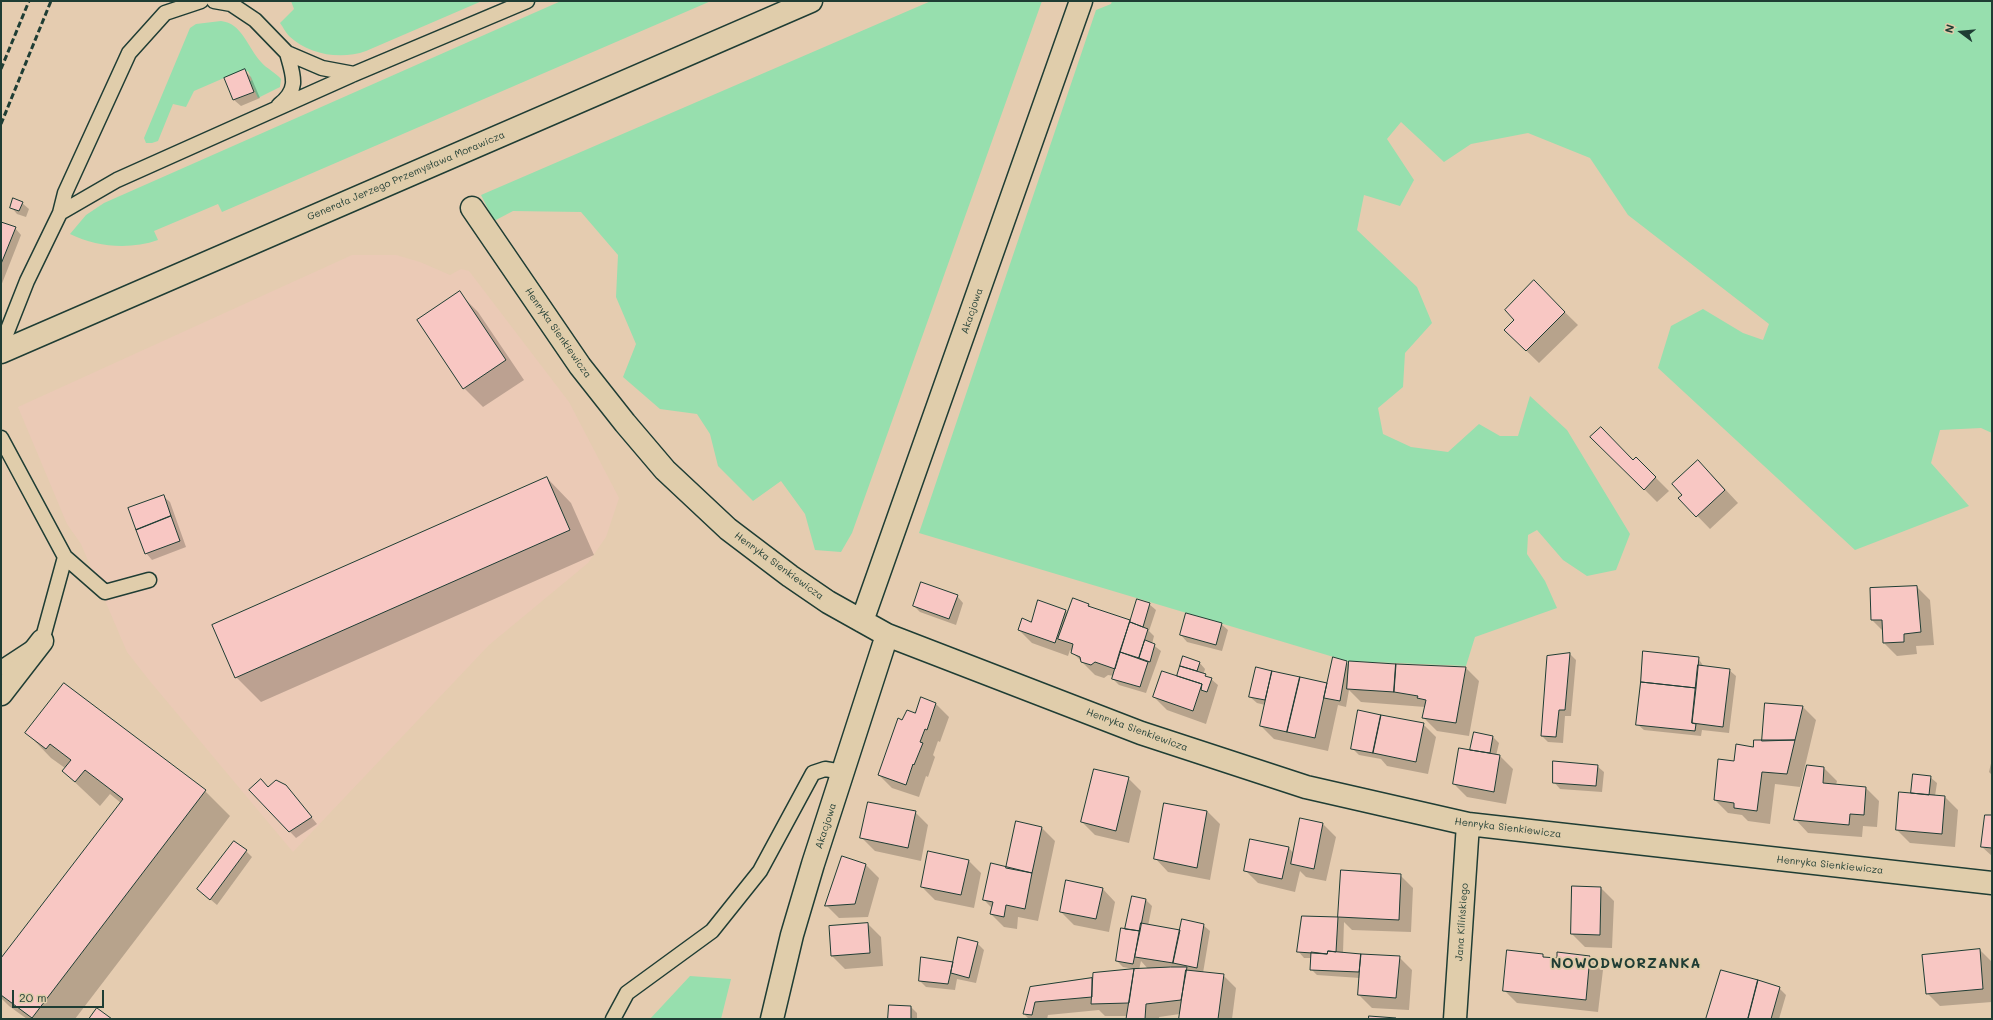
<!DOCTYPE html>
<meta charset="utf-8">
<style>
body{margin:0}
#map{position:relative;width:1993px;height:1020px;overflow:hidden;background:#e5ccb0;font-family:Mali,sans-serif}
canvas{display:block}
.frame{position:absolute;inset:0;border:2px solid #1f3d34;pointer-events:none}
.north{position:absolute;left:1941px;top:12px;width:40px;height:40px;-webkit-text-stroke:3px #e0cdab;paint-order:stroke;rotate:286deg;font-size:11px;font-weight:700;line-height:16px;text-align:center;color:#1f3d34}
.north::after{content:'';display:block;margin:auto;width:14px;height:18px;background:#1f3d34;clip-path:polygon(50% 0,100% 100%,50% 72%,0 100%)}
.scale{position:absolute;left:12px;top:990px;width:92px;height:18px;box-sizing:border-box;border:2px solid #1f3d34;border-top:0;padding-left:5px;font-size:12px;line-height:14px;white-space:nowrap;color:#1f3d34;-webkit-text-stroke:3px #e0cdab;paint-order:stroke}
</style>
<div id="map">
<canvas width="1993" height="1020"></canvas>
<div class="frame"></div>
<div class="north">N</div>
<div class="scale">20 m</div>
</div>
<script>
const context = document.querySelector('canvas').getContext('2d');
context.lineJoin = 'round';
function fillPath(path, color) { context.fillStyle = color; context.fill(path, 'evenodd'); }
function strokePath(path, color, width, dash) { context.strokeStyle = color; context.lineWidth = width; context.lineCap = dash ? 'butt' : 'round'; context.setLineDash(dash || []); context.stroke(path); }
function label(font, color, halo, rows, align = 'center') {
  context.font = font + ' Mali,sans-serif'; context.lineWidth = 4; context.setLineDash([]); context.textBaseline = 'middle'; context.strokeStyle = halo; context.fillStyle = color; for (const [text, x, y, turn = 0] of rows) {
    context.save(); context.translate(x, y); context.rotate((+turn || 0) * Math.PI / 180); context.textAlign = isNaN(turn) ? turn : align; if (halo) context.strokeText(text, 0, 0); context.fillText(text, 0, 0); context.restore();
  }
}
fillPath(new Path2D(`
 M352,255H396L420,262L450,275L461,269L469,271L569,402L619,498L606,537L588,563L489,645L293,852L149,680L127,652L81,544L67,524L18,407Z`), '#ebcab6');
fillPath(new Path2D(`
 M291,1H482L366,51C341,60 309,55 289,36C286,33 283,27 280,23L294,9Z
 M561,1H711L222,212L218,204L154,231L158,240C129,250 97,247 70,234L86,215L104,203Z
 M931,1H1042L852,533L841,552L815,550L805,514L781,481L753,501L718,466L710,434L697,414L660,409L623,377L636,344L616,297L618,255L581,212L513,211L494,221L481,195Z
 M1112,1H1992V433L1981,428L1940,430L1931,463L1969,506L1855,550L1658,368L1671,326L1703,309L1743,333L1763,340L1769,324L1628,215L1590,158L1528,133L1471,144L1444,162L1401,122L1387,139L1414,180L1400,206L1364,195L1357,230L1417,287L1432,323L1405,353L1403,387L1378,408L1383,434L1411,447L1448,452L1479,424L1500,436H1518L1530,396L1567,430L1630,534L1616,570L1587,576L1563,560L1537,530L1528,535L1527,554L1545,581L1557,608L1475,637L1466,666L1347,661L919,533L1096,10L1111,4Z
 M221,21C242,23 248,48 261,62C267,69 275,72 281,79L280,87L258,98L250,81L252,80L248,71L224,78L194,91L186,107L173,104L158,141L152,143H146L144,138L190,28L196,24Z
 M690,976L731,979L721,1019H650Z`), '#97dfae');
fillPath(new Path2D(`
 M245,71L251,77L260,98L241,106L234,100L226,78Z
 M22,203L29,209L26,217L17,214L11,207Z
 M1,223L15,228L21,235L1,286Z
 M1534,282L1578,325L1539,363L1505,330L1516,320Z
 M459,293L478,312L524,380L483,407L464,388Z
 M1592,437L1633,461L1636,458L1669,491L1657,502Z
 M1711,474L1738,503L1710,529L1680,498Z
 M547,478L571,503L594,555L261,702L236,677Z
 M163,496L170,502L186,547L152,560L146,553Z
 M1917,587L1930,600L1934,645L1916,646L1917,654L1897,656L1884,643L1883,631L1872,620L1871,589Z
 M957,596L963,603L956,625L920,612L914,606Z
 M1039,602L1066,611L1068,614L1088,604L1092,608L1131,621L1149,604L1156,610L1149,631L1154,636L1152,644L1161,651L1146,693L1119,685L1113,679L1114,676L1108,675L1104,678L1095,675L1070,650L1068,656L1032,643L1019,630L1031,623Z
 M1221,624L1228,630L1222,651L1187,642L1181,635Z
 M1643,652L1698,658L1704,667L1729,670L1736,676L1729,733L1702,730L1701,736L1644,730L1637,724Z
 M1570,654L1576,660L1571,716H1565L1563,743L1548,742L1542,736L1548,657Z
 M1184,657L1199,662L1205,669L1203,676L1211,679L1218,685L1206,724L1167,710L1154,697L1178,677Z
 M1346,662L1349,665L1350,662L1466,668L1479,681L1469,736L1437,731L1424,718L1425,707L1361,702L1349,690L1346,707L1338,705L1328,751L1274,739L1261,726L1265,705L1257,703L1250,697L1257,668L1328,685Z
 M921,698L936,704L949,717L940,742L938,741L933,755L935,757L928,777L926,776L919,797L892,788L879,775L903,721L915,714Z
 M1766,704L1803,707L1816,720L1800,787L1775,784L1770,824L1748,821L1742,815L1728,813L1715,800L1735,762L1763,742Z
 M1423,724L1436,737L1428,774L1387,766L1381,759L1359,755L1352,748Z
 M27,733L205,791L230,816L75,1019H27L9,1006L1,998V960L121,803L110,794L100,806L63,771L65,768L51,758Z
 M1492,736L1499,743L1496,756H1500L1513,769L1506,804L1467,797L1454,784L1473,751ZM1477,750L1487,752V754L1477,752Z
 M1992,759V775L1989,772Z
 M1597,766L1604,772L1602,792L1560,789L1554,782Z
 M1824,768L1837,781L1836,785L1866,788L1879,801L1877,827L1863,826L1862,837L1808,833L1796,820Z
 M1930,777L1937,783L1935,796L1945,797L1958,810L1955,847L1910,843L1897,830L1914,795L1912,793Z
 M1128,778L1141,791L1129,843L1095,835L1082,822Z
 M286,786L317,824L296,838L250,790Z
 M1207,811L1220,824L1210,880L1168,872L1155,858Z
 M915,812L928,825L921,861L875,851L862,838Z
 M1992,816V856L1982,847Z
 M1301,820L1323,824L1336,837L1326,881L1306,877L1300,871L1295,892L1258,883L1245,870L1250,840L1289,848L1294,854Z
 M1017,823L1042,828L1055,841L1038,921L1018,917L1017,929L1004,927L991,914L993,909L984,900L1007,868Z
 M246,851L252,857L217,905L198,889Z
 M842,857L866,865L879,878L868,917L839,918L826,905Z
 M968,860L981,873L974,908L935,900L922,887Z
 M1342,871L1400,875L1413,888L1411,932L1352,930L1344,922L1343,953L1399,957L1412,970L1409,1010L1372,1008L1359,995L1360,978L1317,975L1311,969L1312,958H1304L1298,951L1302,917L1339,918Z
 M1573,887L1601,888L1614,901L1612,948L1585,947L1572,934Z
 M1102,888L1115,902L1109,932L1074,925L1061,912Z
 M1133,897L1146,900L1152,906L1148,926L1179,931L1203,925L1210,931L1203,973L1223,975L1236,988L1232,1019H1180V1014L1159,1017V1019H1127V1016H1105L1099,1010L1048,1015L1047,1019H1029L1024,1014L1031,988L1139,970L1123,967L1117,961ZM1141,961L1149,970H1139Z
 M868,924L881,937L883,966L845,969L832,956Z
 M977,943L984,950L976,983L957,979L955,990L926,987L920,981L922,958L954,964Z
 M1980,950L1992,962V1002L1940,1006L1927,993Z
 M1542,955L1545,958L1558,959L1590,957L1603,970L1598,1012L1517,1003L1504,990Z
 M1779,988L1786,995L1779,1019H1707Z
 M890,1006L911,1007L917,1013V1019H889Z`), '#0003');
const building = new Path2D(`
 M245,69L254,92L233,100L224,78Z
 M13,198L23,202L19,211L10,208Z
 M1,222L16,227L1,264Z
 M1534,280L1565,312L1526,351L1504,330L1514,320L1505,310Z
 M460,291L506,360L463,389L417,320Z
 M1601,427L1633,460L1636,457L1656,477L1644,490L1590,437Z
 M1698,460L1725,490L1696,517L1678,498L1682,495L1672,484Z
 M547,477L570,530L235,678L212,625Z
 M164,495L171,516L136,530L128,508Z
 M171,516L180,541L145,554L136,530Z
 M921,582L958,595L949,619L913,606Z
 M1917,586L1921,632L1904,634V642L1883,643L1882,620H1871L1870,588Z
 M1073,598L1089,604L1088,606L1130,620L1115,669L1095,662L1091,665L1081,662L1080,657L1071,653L1073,644L1058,639Z
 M1137,599L1150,603L1143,627L1130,622Z
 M1038,600L1066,610L1055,643L1018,630L1022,618L1031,622Z
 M1186,613L1222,623L1216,645L1180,635Z
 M1130,622L1148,629L1139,658L1120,652Z
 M1145,640L1155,644L1150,662L1139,658Z
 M1643,651L1699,657L1696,688L1641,682Z
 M1120,652L1148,662L1140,687L1112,679Z
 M1570,653L1565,710H1559L1556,737L1541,736L1547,656Z
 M1183,656L1200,662L1197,671L1180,666Z
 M1333,657L1347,661L1340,701L1324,698Z
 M1349,661L1396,664L1394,692L1347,689Z
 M1396,664L1466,667L1456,723L1422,718L1426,700L1417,698L1418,696L1394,692Z
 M1698,665L1730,669L1723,727L1692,723Z
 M1180,666L1206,674L1205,676L1212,678L1207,692L1201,690L1202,684L1177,676Z
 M1256,667L1272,671L1265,700L1249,697Z
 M1162,671L1202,684L1193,711L1153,697Z
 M1272,671L1300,677L1287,732L1260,726Z
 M1300,677L1327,683L1315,738L1287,732Z
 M1641,682L1696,688L1692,723L1696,724L1695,731L1636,725Z
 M64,683L206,790L32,1018L1,995V958L123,799L85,770L75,782L62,771L71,760L50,744L46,749L25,733Z
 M921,697L936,703L927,730L925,729L920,742L923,743L914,765L913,764L906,785L878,775L898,718L902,720L907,710L915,713Z
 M1765,703L1803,706L1795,740L1762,741Z
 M1358,710L1381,715L1373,753L1351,749Z
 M1381,715L1424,723L1416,762L1373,753Z
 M1474,732L1493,736L1490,753L1470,750Z
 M1754,740H1795L1787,774L1762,772L1757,811L1734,808V803L1714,800L1718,759L1734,761L1736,744L1753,747Z
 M1459,748L1500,755L1494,792L1453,784Z
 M1553,761L1598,765L1596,786L1553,783Z
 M1807,765L1824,767L1823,783L1866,787L1864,815L1850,814L1849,825L1794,820Z
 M1094,769L1129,777L1116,831L1081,822Z
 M1913,774L1931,776L1929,795L1911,793Z
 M261,779L268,787L276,780L286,785L312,817L289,832L249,790Z
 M1899,792L1945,796L1942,834L1896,830Z
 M868,802L916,811L908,848L860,838Z
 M1164,803L1207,811L1197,868L1154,859Z
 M1985,815H1992V848L1981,847Z
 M1300,818L1323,823L1314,869L1291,864Z
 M1016,821L1042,827L1032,873L1006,868Z
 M1250,839L1289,847L1282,879L1244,871Z
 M234,841L247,850L210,900L197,889Z
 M928,851L969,860L961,895L921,887Z
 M842,856L866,864L855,904L825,906Z
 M991,863L1032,873L1025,909L1006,905L1004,917L990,914L993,902L983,900Z
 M1341,870L1401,874L1399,920L1338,917Z
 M1066,880L1103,888L1096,919L1060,912Z
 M1572,886L1601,887L1600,935L1571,934Z
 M1132,896L1146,899L1140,931L1125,929Z
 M1302,916L1338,917L1336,952L1328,951L1327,954L1297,952Z
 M1182,919L1204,924L1197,968L1173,963Z
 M868,923L870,953L831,956L829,926Z
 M1141,923L1180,930L1173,963L1135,957Z
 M1121,928L1140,931L1133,964L1116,961Z
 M958,937L978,942L969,978L951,973Z
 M1980,949L1983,989L1926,994L1922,955Z
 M1507,950L1543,954V957L1557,958V952L1590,956L1586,1000L1503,991Z
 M1328,951L1361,954L1359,972L1310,970L1311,952L1327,954Z
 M1361,954L1400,956L1396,998L1358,995Z
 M921,957L953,962L948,984L919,981Z
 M1171,967H1187L1181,1000L1146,1004L1145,1019H1126L1134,969Z
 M1134,969L1129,1003L1091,1004L1093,973Z
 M1186,970L1224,974L1218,1019H1179Z
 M1721,970L1758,980L1748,1019H1706Z
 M1092,978V997L1035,1002L1032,1015L1023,1014L1030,987Z
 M1758,980L1780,987L1771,1019H1748Z
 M889,1005L911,1006V1019H888Z
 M97,1008L112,1019H89Z
 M1369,1016L1396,1018V1019H1369Z`);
fillPath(building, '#f8c7c3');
strokePath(building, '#1f3d34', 1);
const lane = new Path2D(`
 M214,1L231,4L255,20L287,53L322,68L354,74
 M279,105C300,89 293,75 287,53
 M60,213L117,180L354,74L527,1
 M1,347L27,281L60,213L65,193L129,53L165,13L201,1
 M1,438L65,557L42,641L1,668
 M65,557L105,592L149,580
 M613,1019L627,993L712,931L760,871L813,773L825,769L843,772`);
const street = new Path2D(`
 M472,208L580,366L625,423L665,470L728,529L790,576L828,602L887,635L1141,733L1306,787L1468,824L1992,883
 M862,621L1081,1
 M1,694L42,641
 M772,1019L792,935L813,864L887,635
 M1455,1019L1468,824`);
const secondary = new Path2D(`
 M1,352L811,1`);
strokePath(lane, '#1f3d34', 17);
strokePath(street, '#1f3d34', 25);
strokePath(secondary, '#1f3d34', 25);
strokePath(lane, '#e0cdab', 14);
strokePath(street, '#e0cdab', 22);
strokePath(secondary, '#e0cdab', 22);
strokePath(new Path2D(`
 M1,69L29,1
 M1,124L51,1`), '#1f3d34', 3, [6, 3]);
label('10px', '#1f3d34', '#e0cdab', [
 ["Generała Jerzego Przemysława Morawicza",406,176,-23],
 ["Akacjowa",972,311,-71],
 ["Henryka Sienkiewicza",558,333,55],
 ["Henryka Sienkiewicza",779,566,36],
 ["Henryka Sienkiewicza",1137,730,20],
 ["Akacjowa",826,826,-72],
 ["Henryka Sienkiewicza",1508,828,7],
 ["Henryka Sienkiewicza",1830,865,6],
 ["Jana Kilińskiego",1462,922,-86]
]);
context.letterSpacing = '1px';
label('bold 14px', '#1f3d34', '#e0cdab', [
 ["NOWODWORZANKA",1626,964]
]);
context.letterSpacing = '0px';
</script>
